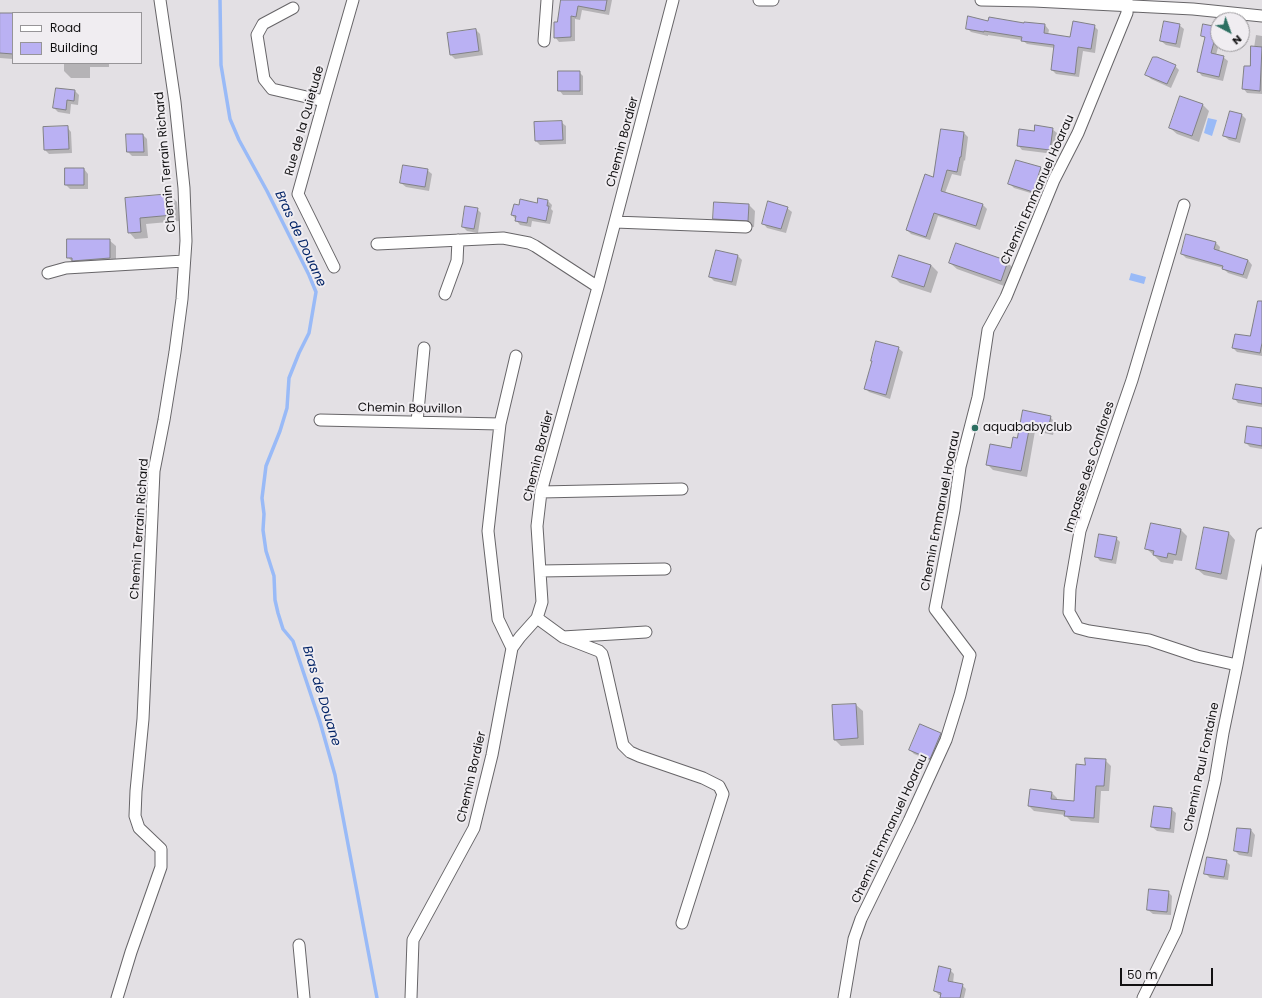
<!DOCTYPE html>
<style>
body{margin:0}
#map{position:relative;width:1262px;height:998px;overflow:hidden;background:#e3e0e4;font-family:Poppins,sans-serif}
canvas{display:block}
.legend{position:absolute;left:12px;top:12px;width:130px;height:52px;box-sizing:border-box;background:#f0edf1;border:1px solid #979598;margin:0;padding:5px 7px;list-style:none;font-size:12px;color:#121112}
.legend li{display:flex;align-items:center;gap:8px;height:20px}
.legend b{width:20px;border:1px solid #979598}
.north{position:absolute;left:1210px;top:12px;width:40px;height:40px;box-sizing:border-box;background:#f0edf1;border:1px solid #979598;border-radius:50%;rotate:139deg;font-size:11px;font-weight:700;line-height:16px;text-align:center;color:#121112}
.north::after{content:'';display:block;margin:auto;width:14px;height:18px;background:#2c6f61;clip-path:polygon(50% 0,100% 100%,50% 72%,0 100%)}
.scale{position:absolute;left:1120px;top:968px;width:93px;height:18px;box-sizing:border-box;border:2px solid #121112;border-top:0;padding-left:5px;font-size:12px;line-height:14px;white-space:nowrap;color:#121112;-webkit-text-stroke:3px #f0edf1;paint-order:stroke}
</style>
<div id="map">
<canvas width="1262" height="998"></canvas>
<ul class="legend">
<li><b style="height:5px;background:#fff"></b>Road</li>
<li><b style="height:11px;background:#bab1f3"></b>Building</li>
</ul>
<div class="north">N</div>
<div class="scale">50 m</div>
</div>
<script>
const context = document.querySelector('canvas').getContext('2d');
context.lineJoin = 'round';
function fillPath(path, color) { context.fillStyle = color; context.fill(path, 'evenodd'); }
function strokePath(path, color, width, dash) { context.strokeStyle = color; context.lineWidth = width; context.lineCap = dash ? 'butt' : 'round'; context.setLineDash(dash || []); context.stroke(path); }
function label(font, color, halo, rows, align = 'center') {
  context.font = font + ' Poppins,sans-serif'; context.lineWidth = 4; context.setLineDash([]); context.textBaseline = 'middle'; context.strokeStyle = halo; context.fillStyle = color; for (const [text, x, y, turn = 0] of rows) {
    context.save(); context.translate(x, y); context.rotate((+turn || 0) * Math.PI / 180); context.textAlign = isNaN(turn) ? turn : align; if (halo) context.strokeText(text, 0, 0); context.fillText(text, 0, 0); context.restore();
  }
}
fillPath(new Path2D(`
 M1208,118L1217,120L1212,136L1204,133Z
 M1131,273L1146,277L1144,284L1129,280Z`), '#99baf7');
fillPath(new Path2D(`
 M562,0H612L609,15L582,10L580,20L575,19V41L559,42L555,37Z
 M0,14H13V59L0,58Z
 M989,22L1045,25L1049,30L1048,35L1071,38L1094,26L1098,30L1095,53L1083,51L1079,77L1056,74L1052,70L1055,48L1027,44L1022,40L988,35V36L971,32L967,28Z
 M1179,25L1184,29L1180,48L1166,45L1161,41Z
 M1217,28L1219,44L1216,55L1223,57L1228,61L1223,81L1202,76L1198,71L1206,39L1202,35Z
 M476,30L480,34L483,55L455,59L451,55Z
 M1256,35L1262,36V94L1247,93L1243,88L1251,67Z
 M64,63H109V67H90V78H71L64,71Z
 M1175,66L1179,70L1171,88L1151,79L1147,75Z
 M579,72L583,76V95H563L559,90Z
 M75,91L79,95L78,105L71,104L70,114L58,112L54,108Z
 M1203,105L1209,111L1199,142L1177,134L1170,128Z
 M1230,112L1242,115L1246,119L1240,143L1229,140L1224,136Z
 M561,122L566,126V144L540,145L536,141L535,123Z
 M67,127L71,132L72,153L49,154L45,150Z
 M1052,129L1057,133L1054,154L1022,150L1018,145L1035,132Z
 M963,132L968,137L965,161L964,160L961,176L952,174L945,193L983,205L987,209L980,230L938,216L930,240L911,234L907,230L933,178Z
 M143,135L147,139L148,156H132L128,152Z
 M1040,168L1044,172L1037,195L1014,188L1010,184Z
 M84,169L88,174V189H70L66,185Z
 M427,170L432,174L429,191L406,187L401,183Z
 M170,195L177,202L179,221L146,224L148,238L135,239L129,232L126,199Z
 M548,201L552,205L551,209L553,211L550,224L532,221L531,227L520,225L512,215Z
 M749,205L755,211L754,227L721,225L714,218Z
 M787,208L792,212L786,233L767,228L763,223Z
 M477,209L481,213L478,233L467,231L463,227Z
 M1187,235L1216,243L1220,247L1219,252L1248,260L1252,265L1247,279L1228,273L1223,268L1186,258L1182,254Z
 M109,240L116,246V264H74L68,257Z
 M738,256L742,260L736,286L714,281L710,277Z
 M899,256L931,265L938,272L931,293L900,283L893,276Z
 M1007,262L1014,269L1007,287L957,269L950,263Z
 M1262,310V356L1237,352L1233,348L1251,337Z
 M898,348L903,352L890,399L869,392L865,388Z
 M1262,389V407L1238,403L1234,398Z
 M1024,411L1050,417L1056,423L1053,435L1035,431L1027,477L993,470L987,464L1012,449L1018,439Z
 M1262,429V449L1250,447L1246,443Z
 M1181,530L1187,536L1182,561L1174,560L1173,564L1161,562L1147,549Z
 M1229,533L1235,540L1227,580L1204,575L1197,569Z
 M1116,538L1120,542L1116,564L1100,561L1096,556Z
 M856,705L863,711L864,745L841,746L834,739L833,706Z
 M940,734L944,738L934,762L914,754L910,750Z
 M1105,760L1111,766L1109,791H1101L1099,823L1071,821L1065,815L1034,811L1029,806L1052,793L1057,798V801L1075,802Z
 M1171,809L1176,813L1174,833L1157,831L1152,827Z
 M1238,829L1251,830L1255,835L1252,857L1239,855L1235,851Z
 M1226,861L1230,865L1228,880L1210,878L1205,873Z
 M1168,892L1172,896L1171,915L1153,914L1148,910Z
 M950,970L954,974L953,983L962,985L966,989L964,998H941L942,995H939L935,991Z`), '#0003');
strokePath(new Path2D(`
 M220,0L221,65L230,119L239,140L267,191L309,275L316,292L309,333L299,353L289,378L287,408L280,431L266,466L262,498L264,514L263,530L266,551L274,576L275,600L278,613L283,629L293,641L320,722L335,775L377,998`), '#99baf7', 3.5);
const building = new Path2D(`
 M561,0H607L605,11L578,6L576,17L571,16V37L554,38V22H557Z
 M0,13H13V54L0,53Z
 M968,16L988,21L989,17L1024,23V22L1045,24L1044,33L1070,37L1073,21L1095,25L1091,49L1078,47L1075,74L1051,70L1054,45L1021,41L1022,37L984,31V32L966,29Z
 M1164,21L1180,24L1176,44L1160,41Z
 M1203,24L1218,27L1211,53L1224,56L1219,77L1197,72L1205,37L1201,36Z
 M476,29L479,51L450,55L447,33Z
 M1251,46L1262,47L1260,91L1242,89L1244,66H1250Z
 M1153,57H1157L1176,65L1167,84L1145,75Z
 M558,71H580V91H558Z
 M56,88L75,90L74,101L67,100L66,110L53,108Z
 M1180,96L1203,104L1192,136L1169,128Z
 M1230,111L1242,114L1236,139L1223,136Z
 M562,121L563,140L535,141L534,122Z
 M1035,125L1053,128L1050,150L1017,146L1019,129L1034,131Z
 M68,126L69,149L44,150L43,127Z
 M941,129L964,132L961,157H960L957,172L947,170L941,191L983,204L976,226L934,213L926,237L906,230L925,174L933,177Z
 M126,134H143L144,152H127Z
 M1016,160L1041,167L1033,192L1008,184Z
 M403,165L428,169L425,187L400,183Z
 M65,168H84V185H65Z
 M171,194L173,215L140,218L141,232L128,233L125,198Z
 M538,198L548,200L547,206H549L546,221L528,217L527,223L515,221L516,216L511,215L514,204L519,205L520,199L537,203Z
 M768,201L788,207L781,229L762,224Z
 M714,202L749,204L748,221L713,219Z
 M465,206L478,208L474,229L462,227Z
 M1186,234L1216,242L1214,249L1248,260L1243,275L1222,269L1223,266L1181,254Z
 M67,239H110V258L72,261V258H67Z
 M956,243L1008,261L1001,281L949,263Z
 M716,250L738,255L732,282L709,277Z
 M899,255L931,265L924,287L892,277Z
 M1258,301H1262V343L1260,353L1232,348L1235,334L1250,336Z
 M876,341L899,347L886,395L864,389L872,361H871Z
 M1236,384L1262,388V404L1233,399Z
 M1023,410L1051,416L1048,429L1030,425L1021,471L986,465L990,444L1011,448L1013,437L1017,438Z
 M1247,426L1262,428V446L1245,443Z
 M1151,523L1181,529L1176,555L1168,553L1167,558L1153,555L1154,551L1145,549Z
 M1204,527L1229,532L1221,574L1196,569Z
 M1099,534L1117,537L1112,560L1095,557Z
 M856,704L858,738L834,740L832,705Z
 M920,724L941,733L930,759L909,750Z
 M1085,758L1106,759L1104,786H1096L1094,818L1064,816L1065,811L1028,806L1030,789L1052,792L1051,799L1074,801L1076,764L1085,765Z
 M1154,806L1172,808L1170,829L1151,827Z
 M1237,828L1251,829L1248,853L1234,851Z
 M1207,857L1227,860L1224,877L1204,874Z
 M1149,889L1169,891L1167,912L1147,910Z
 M939,966L951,969L948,981L963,984L960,998H940L941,993L934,991Z`);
fillPath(building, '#bab1f3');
strokePath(building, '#818185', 1);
const minor = new Path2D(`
 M759,0H773
 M981,0L1034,1L1193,9L1262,16
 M293,8L263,24L257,35L264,79L272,89L324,101
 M544,41L547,0
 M1184,205L1132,380L1080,531L1070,589L1069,612L1078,628L1089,631L1149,640L1197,656L1237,665
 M615,222L746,227
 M377,244L503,238L529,243L535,246L598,287
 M334,267L298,194L324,101L353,0
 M48,273L66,268L184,261
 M445,294L457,261L458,240
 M320,420L500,424
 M417,422L424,348
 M541,492L682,489
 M540,571L665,569
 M537,618L563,637L646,632
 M563,637L599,651L602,654L604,661L623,745L630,752L639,756L703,778L719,786L723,794L682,923
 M512,648L498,619L488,531L500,424L516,356
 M299,945L304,998
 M117,998L131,952L161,867V849L139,828L135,816L136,791L143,719L154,471L164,420L175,352L182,299L186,241L184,188L175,102L160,0
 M411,998L413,940L474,828L492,755L512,648L520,637L537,618L542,602L537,526L541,492L598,287L673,0
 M844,998L854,939L861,919L909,821L946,740L960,695L970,655L935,609L954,510L960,467L978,397L988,330L1006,297L1054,180L1078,133L1127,13V0
 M1143,998L1176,931L1202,836L1215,781L1223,733L1237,665L1262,534`);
strokePath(minor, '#676568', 13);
strokePath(minor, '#fff', 11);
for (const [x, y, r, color] of [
 [975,428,4,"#2c6f61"]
]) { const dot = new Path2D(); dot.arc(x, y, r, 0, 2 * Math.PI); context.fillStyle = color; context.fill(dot); strokePath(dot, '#f0edf1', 1.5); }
label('12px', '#121112', '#f0edf1', [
 ["Rue de la Quietude",305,121,-74],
 ["Chemin Bordier",623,142,-75],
 ["Chemin Terrain Richard",166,162,-95],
 ["Chemin Emmanuel Hoarau",1038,190,-66],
 ["Chemin Bouvillon",410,409,1],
 ["Chemin Bordier",539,456,-76],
 ["Impasse des Conflores",1090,467,-72],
 ["Chemin Emmanuel Hoarau",941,511,-79],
 ["Chemin Terrain Richard",140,529,-86],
 ["Chemin Paul Fontaine",1202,767,-78],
 ["Chemin Bordier",472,777,-77],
 ["Chemin Emmanuel Hoarau",890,829,-65]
]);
label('12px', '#121112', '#f0edf1', [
 ["aquababyclub",983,428]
], 'left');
label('italic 13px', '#032467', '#f0edf1', [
 ["Bras de Douane",300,239,65],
 ["Bras de Douane",321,696,73]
]);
</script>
